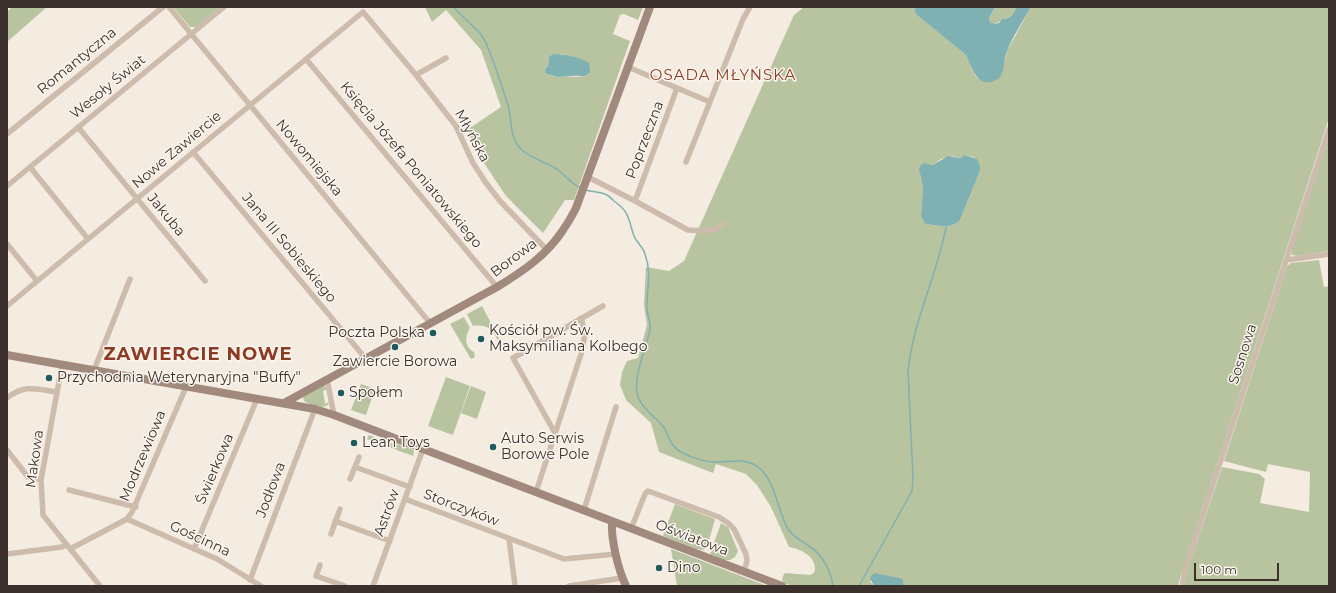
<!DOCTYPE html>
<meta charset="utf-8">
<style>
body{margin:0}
#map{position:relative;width:1336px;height:593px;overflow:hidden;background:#f4ebe1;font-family:Montserrat,sans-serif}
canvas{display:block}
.frame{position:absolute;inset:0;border:8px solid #3b302b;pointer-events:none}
.scale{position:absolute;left:1194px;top:563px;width:85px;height:18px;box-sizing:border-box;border:2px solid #3b302b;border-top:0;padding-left:5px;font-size:12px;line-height:14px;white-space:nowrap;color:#3b302b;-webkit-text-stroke:3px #fbf5ee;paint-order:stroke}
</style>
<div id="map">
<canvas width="1336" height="593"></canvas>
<div class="frame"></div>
<div class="scale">100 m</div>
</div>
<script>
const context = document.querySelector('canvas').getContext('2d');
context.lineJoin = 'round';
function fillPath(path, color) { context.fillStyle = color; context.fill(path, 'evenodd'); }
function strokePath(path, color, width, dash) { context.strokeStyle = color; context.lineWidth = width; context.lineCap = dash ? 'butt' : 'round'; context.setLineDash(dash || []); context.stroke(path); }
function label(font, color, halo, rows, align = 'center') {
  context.font = font + ' Montserrat,sans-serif'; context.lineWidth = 3; context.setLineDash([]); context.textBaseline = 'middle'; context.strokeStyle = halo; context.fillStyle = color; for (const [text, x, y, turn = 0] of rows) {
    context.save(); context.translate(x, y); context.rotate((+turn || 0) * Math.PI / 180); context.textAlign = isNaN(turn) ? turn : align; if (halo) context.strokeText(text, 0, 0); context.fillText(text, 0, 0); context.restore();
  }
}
fillPath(new Path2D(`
 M12,7H47L7,42V12Z
 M173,7H220L196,27H190Z
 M425,7H643L638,20L624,14L620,15L613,34L630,41L574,200H565L543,233L506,196L478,154L467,130L501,107L481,50L446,10L432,22ZM562,54L572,58L590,72C589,73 587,75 585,76C583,77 555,77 552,76C550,75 547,71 545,69L548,66L549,57Z
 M804,7H914L917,14L966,55C971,63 972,72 978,79L1003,69L1007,51L1031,7H1329V118L1180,578L1178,586H903V579L870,581L874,586H792L784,583L782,580L783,576L785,573L810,575C814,573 815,572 815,568C814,555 800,549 789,547L771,507L757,485L746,474L716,464L713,473L659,452L651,423L626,400L620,385L622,372L627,361L638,358L647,325L644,305L646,267L669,271L684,261L794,15ZM965,155L974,157L980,166V171L960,220C952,230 937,225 925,224L921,216L923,188L920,174L929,164L933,165L941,159L952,156L960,158Z
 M995,7H1016C1014,15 1011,17 1004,19C1001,20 998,23 995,24L990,22L989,18Z
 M1329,135V251L1297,256L1292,255L1291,252Z
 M1319,260L1324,287L1329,286V586H1184L1187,572L1222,467L1259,474L1265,479L1260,503L1309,512L1310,472L1268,464L1266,472L1224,461L1287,266L1291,263Z
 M482,306L500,340L497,339C492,328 485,324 473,326L467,314Z
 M464,317L470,328C465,336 464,347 474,352L475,357L471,359L450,324Z
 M446,377L470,386L453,435L428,426Z
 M361,384L375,389L366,415L351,410Z
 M324,385L327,389L323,391L325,404L329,402L328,405C322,409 310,405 304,401L303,396Z
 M471,386L486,392L477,419L461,413Z
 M369,435L383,441L397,444L413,450L414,452L413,456L367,439Z
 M675,504L715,519L708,544L704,550L696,549L663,536Z
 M721,523L728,527L738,551L735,557L730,560H724L710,554Z
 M671,549L767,586H677Z`), '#b8c4a0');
fillPath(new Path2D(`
 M914,7H995L989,18L990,22L995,24L999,23L1002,19C1010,19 1014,15 1016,7H1031C1023,21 1013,36 1007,51C1004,58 1005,66 1002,73C1001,77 998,79 994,81C976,88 972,66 966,55L916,14Z
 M553,54C563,54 580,57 589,63L590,72C584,79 580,75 572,76C562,77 555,78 546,73L545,69L548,66L549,57Z
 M965,155L977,159L980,166V171L960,220C952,230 936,225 925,224L921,216L923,188L919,169L921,165L924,163L933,165L948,156L960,158Z
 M875,573L903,579V586H874L870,578L872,575Z`), '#7fb0b2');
strokePath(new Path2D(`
 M453,7L480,33L485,41C494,61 501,83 508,105C512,120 509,138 522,150C532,159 546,162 557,169C565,175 571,184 581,188
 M586,190C592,192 602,192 607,195C609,196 612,199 614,201C630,212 628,219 634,236C637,243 643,247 645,254C652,274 647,285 647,305C646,313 651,321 650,329C647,348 630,381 639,399C644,410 654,416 661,424C667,429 668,439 673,445C679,454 703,462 714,462C727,462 744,458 755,465C775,476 777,510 788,529C793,537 801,540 809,546C822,554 831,571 833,586
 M859,586L912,491L913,478L908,371C913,321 937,276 946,227`), '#7fb0b2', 1.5);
strokePath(new Path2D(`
 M169,7L430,323
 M306,59L497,287
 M628,67L677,88L635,201
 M416,75L446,58
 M677,88L710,102
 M78,127L205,281
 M7,134L163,7
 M193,152L366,359
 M686,162L743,19L750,7
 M30,167L88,239
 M588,177L635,201L688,230L706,231L715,229L723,224
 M7,186L224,7
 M7,244L37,281
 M1287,260L1329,254
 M7,306L363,12L416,75L456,126L473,163L486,183L500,201L547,250
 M62,365L41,480L43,515L100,586
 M94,370L130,279
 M327,379L334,415
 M7,398C24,384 37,389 57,392
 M555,433L513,358L603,306
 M7,450L28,477L41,480
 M355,467L410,487
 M350,479L359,457
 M69,490L136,507
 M536,492L582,351L585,333L581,318
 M405,499L564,559L616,554
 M584,510L616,407
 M127,519L217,559L261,586
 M335,521L390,541
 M631,529L645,494L648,491L719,517L728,523L734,529L746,554L747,561L744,571
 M331,534L340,509
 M509,539L515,585
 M70,549L127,519L132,512L186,387
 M194,549L257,399
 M7,554L62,547L66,545
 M320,565L316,576L345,586
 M250,580L315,409
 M373,586L423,449
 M569,586L622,578
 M1182,586L1185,570L1329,129`), '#cdbbac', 5.5);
strokePath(new Path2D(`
 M7,355L315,409L334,415L782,586
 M284,403L497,287C522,272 547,255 563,230C568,223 572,216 576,208L650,7
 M612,522C611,540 618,569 626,586`), '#a18a7d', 8);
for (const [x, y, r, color] of [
 [433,333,4,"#1f5a5e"],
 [481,339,4,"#1f5a5e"],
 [395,347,4,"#1f5a5e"],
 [49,378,4,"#1f5a5e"],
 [341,393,4,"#1f5a5e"],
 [354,443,4,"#1f5a5e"],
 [493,447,4,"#1f5a5e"],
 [659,568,4,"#1f5a5e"]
]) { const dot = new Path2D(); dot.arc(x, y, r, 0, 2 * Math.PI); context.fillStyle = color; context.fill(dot); strokePath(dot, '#fbf5ee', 1.5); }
label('14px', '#3b302b', '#fbf5ee', [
 ["Romantyczna",77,61,-39],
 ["Wesoły Świat",108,87,-39],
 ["Młyńska",472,136,61],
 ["Poprzeczna",645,140,-69],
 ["Nowe Zawiercie",177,150,-40],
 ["Nowomiejska",309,158,50],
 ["Księcia Józefa Poniatowskiego",411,165,50],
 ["Jakuba",166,215,51],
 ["Jana III Sobieskiego",289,248,50],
 ["Borowa",514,258,-37],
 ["Sosnowa",1243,354,-72],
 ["Modrzewiowa",143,456,-67],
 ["Makowa",35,459,-82],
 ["Świerkowa",215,469,-67],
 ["Jodłowa",271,490,-69],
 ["Storczyków",461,508,21],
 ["Astrów",387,513,-70],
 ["Oświatowa",692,538,21],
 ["Gościnna",200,539,25]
]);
label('14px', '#3b302b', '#fbf5ee', [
 ["Kościół pw. Św.",489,331],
 ["Maksymiliana Kolbego",489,347],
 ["Poczta Polska",425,333,"right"],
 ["Zawiercie Borowa",395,362,"center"],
 ["Przychodnia Weterynaryjna \"Buffy\"",57,378],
 ["Społem",349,393],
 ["Auto Serwis",501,439],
 ["Borowe Pole",501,455],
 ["Lean Toys",362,443],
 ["Dino",667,568]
], 'left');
context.letterSpacing = '1px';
label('15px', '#8c3b22', '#fbf5ee', [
 ["OSADA MŁYŃSKA",723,76]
]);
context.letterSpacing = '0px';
context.letterSpacing = '1px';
label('bold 18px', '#8c3b22', '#fbf5ee', [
 ["ZAWIERCIE NOWE",198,355]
]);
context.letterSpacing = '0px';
</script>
